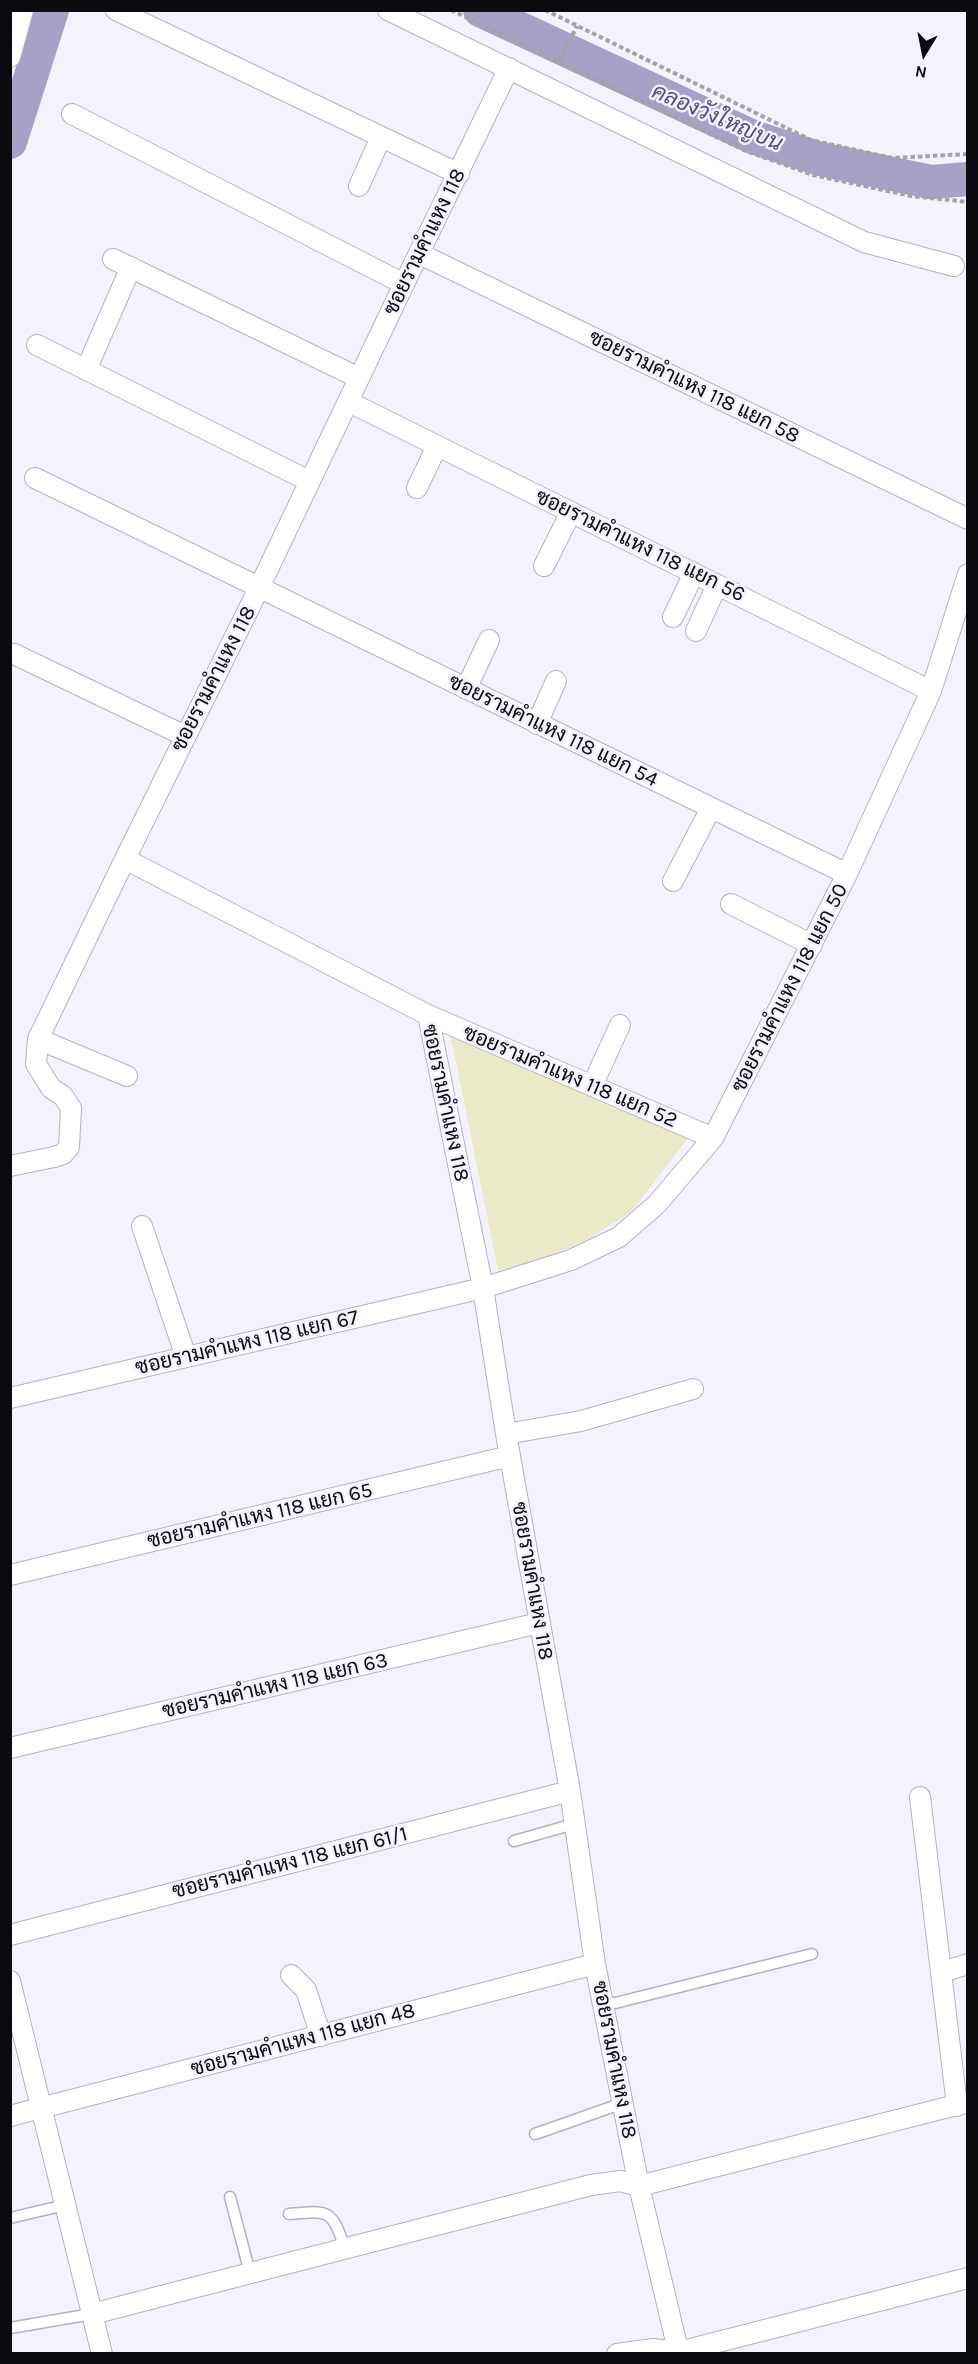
<!DOCTYPE html>
<meta charset="utf-8">
<style>
body{margin:0}
#map{position:relative;width:978px;height:2364px;overflow:hidden;background:#f4f3fd;font-family:Karla,sans-serif}
canvas{display:block}
.frame{position:absolute;inset:0;border:12px solid #0b0b0f;pointer-events:none}
.north{position:absolute;left:894px;top:24px;width:60px;height:60px;-webkit-text-stroke:4px #f4f3fd;paint-order:stroke;rotate:190deg;font-size:16px;font-weight:700;line-height:24px;text-align:center;color:#0b0b0f}
.north::after{content:'';display:block;margin:auto;width:21px;height:27px;background:#0b0b0f;clip-path:polygon(50% 0,100% 100%,50% 72%,0 100%)}
</style>
<div id="map">
<canvas width="978" height="2364"></canvas>
<div class="frame"></div>
<div class="north">N</div>
</div>
<script>
const context = document.querySelector('canvas').getContext('2d');
context.lineJoin = 'round';
function fillPath(path, color) { context.fillStyle = color; context.fill(path, 'evenodd'); }
function strokePath(path, color, width, dash) { context.strokeStyle = color; context.lineWidth = width; context.lineCap = dash ? 'butt' : 'round'; context.setLineDash(dash || []); context.stroke(path); }
function label(font, color, halo, rows, align = 'center') {
  context.font = font + ' Karla,Sarabun,sans-serif'; context.lineWidth = 5; context.setLineDash([]); context.textBaseline = 'middle'; context.strokeStyle = halo; context.fillStyle = color; for (const [text, x, y, turn = 0] of rows) {
    context.save(); context.translate(x, y); context.rotate((+turn || 0) * Math.PI / 180); context.textAlign = isNaN(turn) ? turn : align; if (halo) context.strokeText(text, 0, 0); context.fillText(text, 0, 0); context.restore();
  }
}
fillPath(new Path2D(`
 M450,1033L689,1137L631,1212L587,1240L534,1263L498,1270Z`), '#eae9c8');
strokePath(new Path2D(`
 M480,10L753,137L820,159L931,182L968,179
 M10,142L52,10`), '#a7a1c7', 34);
const lane = new Path2D(`
 M514,1841L574,1824
 M603,2006L812,1954
 M535,2134L623,2103
 M230,2197L250,2273
 M289,2214C329,2210 332,2209 345,2249
 M10,2218L65,2205
 M10,2328L92,2314`);
const street = new Path2D(`
 M116,10L459,174
 M388,10L864,242L954,266
 M10,57L23,10
 M509,68L404,284L259,588L125,859L428,1015L483,1288L506,1434L570,1791L595,1964L639,2186L679,2354
 M72,114L404,284
 M359,186L381,137
 M420,254L968,519
 M113,259L359,378
 M37,345L309,481
 M86,370L131,267
 M349,402L931,691
 M35,478L847,874
 M417,488L437,446
 M544,566L571,512
 M673,617L694,573
 M696,631L717,585
 M14,654L185,736
 M466,689L489,640
 M537,724L556,681
 M673,881L711,808
 M731,904L812,945
 M428,1015L713,1138
 M38,1039L127,1076
 M592,1086L620,1025
 M10,1166L54,1157L63,1154L69,1147L71,1108L63,1096L51,1088L36,1064L38,1039L125,859
 M142,1226L186,1357
 M10,1398L483,1288L571,1260L619,1237L657,1204L713,1138L847,874L931,691L968,574
 M506,1434L581,1421L693,1389
 M10,1575L510,1456
 M10,1748L539,1623
 M920,1797L957,2106
 M10,1935L570,1791
 M942,1972L968,1964
 M291,1975L306,1990L321,2036
 M10,1981L102,2354
 M10,2116L595,1964
 M92,2314L591,2185L620,2181L639,2186L968,2102
 M617,2354L653,2349L679,2352L968,2278`);
strokePath(lane, '#b4b2be', 13);
strokePath(street, '#b4b2be', 22);
strokePath(new Path2D(`
 M451,10L746,151L813,175L911,196L968,202
 M545,10L811,140L892,158L968,154
 M559,62L577,26`), '#a3a2aa', 4, [4.5, 3]);
strokePath(lane, '#fff', 10);
strokePath(street, '#fff', 20);
label('21px', '#0b0b0f', '#f4f3fd', [
 ["ซอยรามคำแหง 118",425,242,-64],
 ["ซอยรามคำแหง 118 แยก 58",694,387,26],
 ["ซอยรามคำแหง 118 แยก 56",640,546,26],
 ["ซอยรามคำแหง 118",214,679,-63],
 ["ซอยรามคำแหง 118 แยก 54",553,731,26],
 ["ซอยรามคำแหง 118 แยก 50",790,988,-63],
 ["ซอยรามคำแหง 118 แยก 52",570,1077,23],
 ["ซอยรามคำแหง 118",445,1103,78],
 ["ซอยรามคำแหง 118 แยก 67",247,1343,-13],
 ["ซอยรามคำแหง 118 แยก 65",260,1516,-13],
 ["ซอยรามคำแหง 118",532,1581,80],
 ["ซอยรามคำแหง 118 แยก 63",275,1686,-13],
 ["ซอยรามคำแหง 118 แยก 61/1",290,1863,-14],
 ["ซอยรามคำแหง 118 แยก 48",303,2040,-15],
 ["ซอยรามคำแหง 118",614,2060,79]
]);
label('italic 22px', '#54497d', '#f4f3fd', [
 ["คลองวังใหญ่บน",717,118,23]
]);
</script>
